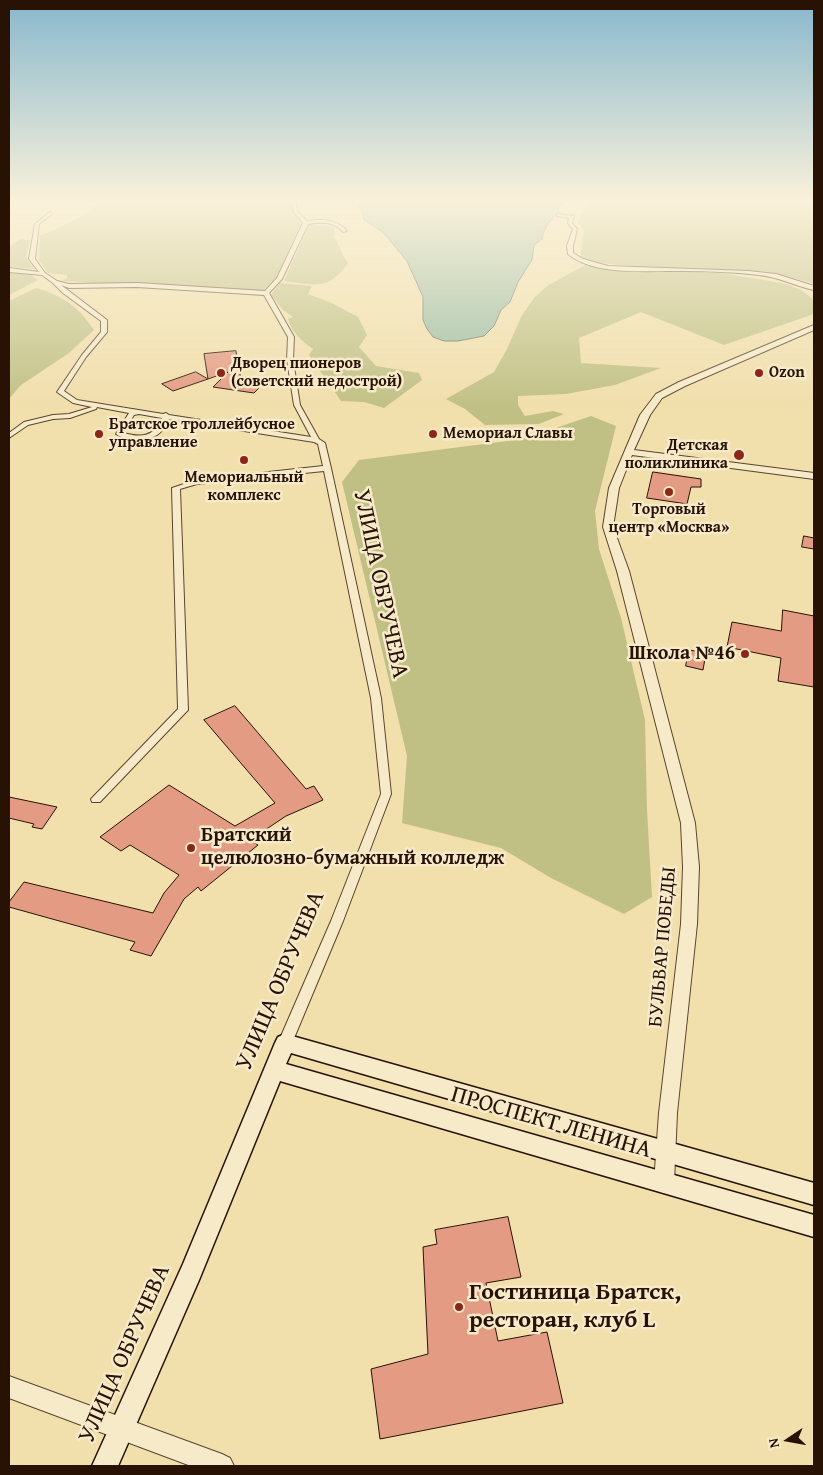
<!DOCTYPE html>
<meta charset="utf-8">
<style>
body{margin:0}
#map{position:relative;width:823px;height:1475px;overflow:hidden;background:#f1dfac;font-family:"Gentium Book Plus",serif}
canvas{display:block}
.frame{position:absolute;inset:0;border:10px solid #281204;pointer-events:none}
.north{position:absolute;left:763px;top:1415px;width:50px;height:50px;-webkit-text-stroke:4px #f6eac9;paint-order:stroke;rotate:258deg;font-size:14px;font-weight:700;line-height:20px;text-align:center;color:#281204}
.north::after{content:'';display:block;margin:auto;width:18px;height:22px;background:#281204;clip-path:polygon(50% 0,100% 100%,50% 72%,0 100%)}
</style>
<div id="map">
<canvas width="823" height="1475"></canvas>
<div class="frame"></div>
<div class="north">N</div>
</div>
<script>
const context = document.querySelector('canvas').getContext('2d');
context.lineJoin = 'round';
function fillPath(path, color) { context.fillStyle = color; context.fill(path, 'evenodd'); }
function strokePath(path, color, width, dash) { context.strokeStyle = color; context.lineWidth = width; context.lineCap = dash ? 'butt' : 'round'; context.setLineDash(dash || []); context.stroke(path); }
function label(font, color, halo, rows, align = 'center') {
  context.font = font + ' "Gentium Book Plus",serif'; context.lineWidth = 5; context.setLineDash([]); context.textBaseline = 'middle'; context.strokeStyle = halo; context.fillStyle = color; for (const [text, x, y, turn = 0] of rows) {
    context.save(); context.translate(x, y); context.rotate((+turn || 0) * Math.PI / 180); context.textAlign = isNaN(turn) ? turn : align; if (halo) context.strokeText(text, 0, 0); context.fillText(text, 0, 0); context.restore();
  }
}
fillPath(new Path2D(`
 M100,202H290L301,224L276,278L262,291L62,281L67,278V275L48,273L39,260L40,235C60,229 85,216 100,202Z
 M590,202H814V284C791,276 767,274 743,272C690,268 638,269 586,261L580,259L584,230L577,222Z
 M309,225L332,226L335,228L334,237C340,246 342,255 348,263C329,291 314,285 284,281Z
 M21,239L30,240L26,257L34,269L9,267V246Z
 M585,265L604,269L642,272L667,271L720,273L759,279L786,284L801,290L814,300V314L724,345L641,312L579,338L581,363L661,368L615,385L566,394L518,396V405L525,416L553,411L564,414L539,424L485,425L465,409L446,399L494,372L507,349L521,317L534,298L547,286Z
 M9,273L31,275L38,280L9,295Z
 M280,283L312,286L308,294L332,303L358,317L367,335L359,347L376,366L419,373L422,380L384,408L364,402L341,401L309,355L313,349C302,341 292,333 288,319L293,317L283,310L271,295Z
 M36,288C63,296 78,306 94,330L69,353L21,385L9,399V301Z
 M591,416L616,426L595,511L599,549L621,618L645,720L647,810L652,897L624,914L551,878L501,848L402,823L407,756L342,482L359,460L523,439Z`), '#c0c085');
const water = new Path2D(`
 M368,202H565L558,209L559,213C551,216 543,231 542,239L534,245L532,260L518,282L510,302L501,310L494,326L484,336L458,341H444L433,337L427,329L423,320V297L407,261L383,232L364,220L363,212L359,206Z`);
fillPath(water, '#9bbda5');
strokePath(water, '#6d7965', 1);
const building = new Path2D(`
 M236,351L241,380L263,384L254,393L213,387L228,372L208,379L204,354Z
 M196,372L208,379L173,391L162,384Z
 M653,472L701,479V487H691L687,504L647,498Z
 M804,536L814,538V549L802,547Z
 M783,610L814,616V687L778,681L781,658L727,647L732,622L781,631Z
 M689,650L706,653L703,670L686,666Z
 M235,706L306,789L314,786L323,800L286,816L250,840L258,845L201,891L198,887L184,899L151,956L130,950L135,942L9,907V902L24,882L153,913L164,893L179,875L130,845L121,851L100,837L169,785L235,826L275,803L204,720Z
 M9,797L57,807L42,829L32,827L34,824L9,818Z
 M508,1217L521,1277L486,1283L498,1341L547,1332L563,1403L380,1439L371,1369L428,1354L423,1247L437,1244L435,1230Z`);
fillPath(building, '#e49b83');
strokePath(building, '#281204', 1);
const minor = new Path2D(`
 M291,202H295L298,212L307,221C322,219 337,219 347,231L343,232C334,221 321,222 308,224L282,279L269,293L294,337L293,360L300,405L319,439L325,443L331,468L381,698L391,794L343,921L292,1043L290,1047L285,1049L280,1047L278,1043L331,921L381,794L371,698L324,471L197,484L180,489L188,710L100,802H92L91,799L178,709L172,488L196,480L323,466L318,444L314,442L168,419C166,425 163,431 157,435C146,442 126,441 116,434L129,413L97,407L96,409L70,418L53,419L28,425L9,438V433L24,422L53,415L69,414L92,407L73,403L57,392L82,355L101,332V321L63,293L53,283L42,275L9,272V268L39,272L29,259L35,224L50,212L52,214L39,224L35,259L45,273L57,281L69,284L137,283L265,291L277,278L303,223L294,212ZM61,285L69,288L137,287L264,295L288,337L287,360L294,405L311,437L169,415L166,413L163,414L77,400L64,391L86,357L107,332V320ZM139,414L162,418C154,437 142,438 123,433L134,415Z
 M557,214L574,216L572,223L577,229L573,246V253L583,259L608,266L748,271L776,274L814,286V290C795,286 779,277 759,275C734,272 708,271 683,271C649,270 596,277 568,254L567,246L573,229L568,223L569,218L557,216Z`);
const tertiary = new Path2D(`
 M814,325V330L685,386L662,398L650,415L634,450L814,473V479L632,455L619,488L613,527L629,571L695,823L699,867L697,924L677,1113L674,1183L671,1190L664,1193L657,1190L654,1183L659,1113L681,924L683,867L681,823L617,571L603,527L609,488L640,415L656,394L679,382Z
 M9,1376L222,1454L230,1458L234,1466H191L9,1398Z`);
const secondary = new Path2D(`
 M285,1034L814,1183V1205L291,1053L286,1064L814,1215V1237L280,1081L199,1280L118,1466H92L183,1264L275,1043L278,1037Z`);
strokePath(minor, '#5a452e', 2);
strokePath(tertiary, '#5a452e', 2);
strokePath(secondary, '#281204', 3);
fillPath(minor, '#f6eac9');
fillPath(tertiary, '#f6eac9');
fillPath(secondary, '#f6eac9');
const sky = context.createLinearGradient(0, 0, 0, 409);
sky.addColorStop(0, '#89b8cd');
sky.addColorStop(0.49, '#f9f1da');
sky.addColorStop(1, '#f9f1da00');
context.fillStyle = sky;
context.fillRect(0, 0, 823, 409);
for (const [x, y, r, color] of [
 [221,373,5,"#8f2418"],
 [759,373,5,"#8f2418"],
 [99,434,5,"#8f2418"],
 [433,434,5,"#8f2418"],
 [739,455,6,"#8f2418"],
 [244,460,5,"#8f2418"],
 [669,492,5,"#8f2418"],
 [745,654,5,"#8f2418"],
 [191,848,5,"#8f2418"],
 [459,1307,5,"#8f2418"]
]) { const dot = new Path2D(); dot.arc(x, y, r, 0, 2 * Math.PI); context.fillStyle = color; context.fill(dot); strokePath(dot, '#f6eac9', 2); }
label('bold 16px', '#281204', '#f6eac9', [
 ["Дворец пионеров",231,364],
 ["(советский недострой)",231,382],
 ["Ozon",769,373],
 ["Братское троллейбусное",109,425],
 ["управление",109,443],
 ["Мемориал Славы",443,434],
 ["Детская",728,446,"right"],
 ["поликлиника",728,464,"right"],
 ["Мемориальный",244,478,"center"],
 ["комплекс",244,496,"center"],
 ["Торговый",669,510,"center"],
 ["центр «Москва»",669,528,"center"]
], 'left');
label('bold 20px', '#281204', '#f6eac9', [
 ["Школа №46",735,654],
 ["Братский",201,836,"left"],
 ["целюлозно-бумажный колледж",201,859,"left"]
], 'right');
label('20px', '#281204', '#f6eac9', [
 ["БУЛЬВАР ПОБЕДЫ",663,947,-85]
]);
label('24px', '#281204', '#f6eac9', [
 ["УЛИЦА ОБРУЧЕВА",380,584,78],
 ["УЛИЦА ОБРУЧЕВА",281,981,-67],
 ["ПРОСПЕКТ ЛЕНИНА",551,1123,16],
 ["УЛИЦА ОБРУЧЕВА",125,1354,-66]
]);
label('bold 24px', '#281204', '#f6eac9', [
 ["Гостиница Братск,",469,1293],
 ["ресторан, клуб L",469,1321]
], 'left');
</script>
